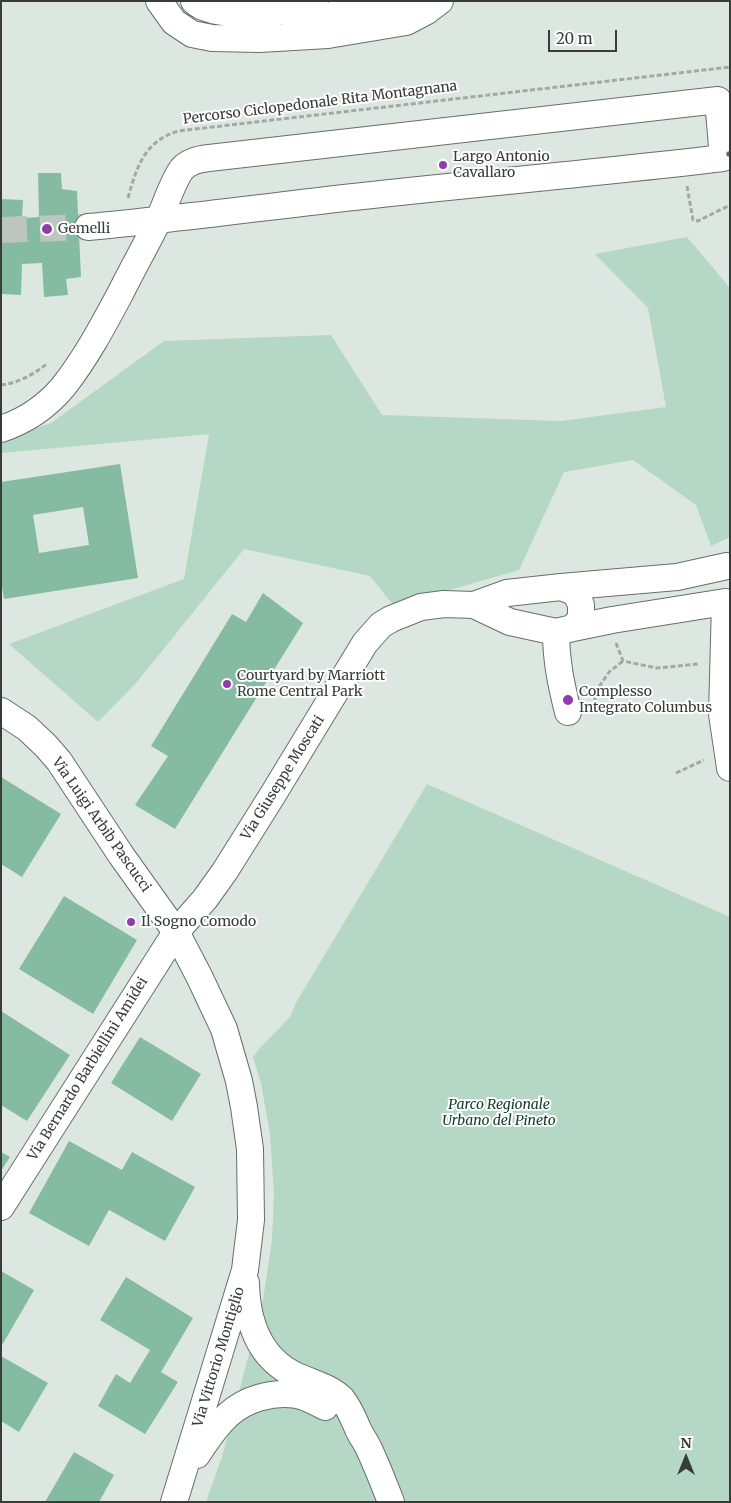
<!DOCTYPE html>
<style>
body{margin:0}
#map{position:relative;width:731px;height:1503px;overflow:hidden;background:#dde7e1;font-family:Merriweather,serif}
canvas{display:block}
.frame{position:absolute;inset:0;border:2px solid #383c3a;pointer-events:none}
.north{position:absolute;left:661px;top:1433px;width:50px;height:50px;-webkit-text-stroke:4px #fff;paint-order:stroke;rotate:0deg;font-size:14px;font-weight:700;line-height:20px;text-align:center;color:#383c3a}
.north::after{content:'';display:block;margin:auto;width:18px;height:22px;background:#383c3a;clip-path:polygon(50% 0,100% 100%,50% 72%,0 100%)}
.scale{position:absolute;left:548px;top:30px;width:69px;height:22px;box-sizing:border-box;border:2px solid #383c3a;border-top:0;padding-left:6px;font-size:15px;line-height:18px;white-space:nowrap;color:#383c3a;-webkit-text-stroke:4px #fff;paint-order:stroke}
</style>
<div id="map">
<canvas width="731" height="1503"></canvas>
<div class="frame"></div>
<div class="north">N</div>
<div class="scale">20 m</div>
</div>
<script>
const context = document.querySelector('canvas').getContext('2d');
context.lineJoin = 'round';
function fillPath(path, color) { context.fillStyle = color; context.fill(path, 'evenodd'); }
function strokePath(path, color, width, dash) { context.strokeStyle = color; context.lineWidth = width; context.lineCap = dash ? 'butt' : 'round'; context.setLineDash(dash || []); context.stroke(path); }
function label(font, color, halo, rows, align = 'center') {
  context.font = font + ' Merriweather,serif'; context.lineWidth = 4; context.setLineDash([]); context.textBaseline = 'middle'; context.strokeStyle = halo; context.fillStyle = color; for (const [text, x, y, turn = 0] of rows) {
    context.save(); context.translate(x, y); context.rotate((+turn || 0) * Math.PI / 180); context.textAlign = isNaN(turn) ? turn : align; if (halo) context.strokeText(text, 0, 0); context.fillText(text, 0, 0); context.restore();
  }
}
fillPath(new Path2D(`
 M687,237L730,288V537L711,546L696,505L633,460L564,472L519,570L394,606L370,576L244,549L137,682L98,722L9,644L184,579L209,434L1,453V440L51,423L164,341L331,335L382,415L561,421L666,407L648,308L595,254Z
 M427,784L730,917V1502H206L222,1457L263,1300L272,1240L274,1194L270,1134L261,1083L253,1057L259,1049L290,1017L297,1001Z`), '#b5d7c6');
fillPath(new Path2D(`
 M38,173H61L62,189L77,191L81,277L66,279L68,295L44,297L42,263L22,264L21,295L1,294V199L23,200L22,218L39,217Z
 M120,464L138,578L4,599L1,580V482ZM83,507L89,545L39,553L33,515Z
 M263,593L303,623L175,829L135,805L168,756L151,746L232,614L246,622Z
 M1,777L61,814L22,877L1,864Z
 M64,896L137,940L93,1014L19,969Z
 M1,1011L70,1055L27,1121L1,1105Z
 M140,1037L201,1074L172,1121L111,1083Z
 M69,1141L122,1170L132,1152L195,1187L165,1241L109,1210L89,1246L29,1213Z
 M1,1152L10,1157L1,1171Z
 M1,1271L34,1290L1,1347Z
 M126,1277L193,1318L161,1372L178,1382L145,1434L98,1406L116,1374L130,1383L150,1350L100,1320Z
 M1,1356L48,1383L19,1432L1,1421Z
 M74,1452L114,1475L99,1502H45Z`), '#85bca1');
strokePath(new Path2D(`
 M1,230L88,227`), '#bcc5c0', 26, [26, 13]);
const minor = new Path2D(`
 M159,1L174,22L192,34L212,38L259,39L328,35L406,22L427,11L440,1
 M194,1C216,22 288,11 316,7
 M363,12L395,6L405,1
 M295,22L326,18L356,4L358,1
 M1,429C25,421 47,406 63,387C86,358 104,324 121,292C133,268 146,245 158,221C165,207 173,180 182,169C189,161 199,159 209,158L718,100L723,158C597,173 470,184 344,198C258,208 173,219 88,227
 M561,587L677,577L727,566
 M573,628L612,620L725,602L722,714L730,768
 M556,632C556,661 561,684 568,712
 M1,711L27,728L46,746L59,761L121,855L176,932L199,976L224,1029L239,1081L244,1107L250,1149L251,1220L245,1270L174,1502
 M1,1207L176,932L205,899L225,871L272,796L365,643L381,625L391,619L421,607L444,604L474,605L507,593L561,587L576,593L581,605V618L573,628L556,632L510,622L474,605
 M246,1283C247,1324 260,1362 302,1378C316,1384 331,1388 342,1399C350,1409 353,1418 358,1429C361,1436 366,1442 369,1449C377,1466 384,1484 391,1502
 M197,1455C206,1441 215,1427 228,1415C245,1399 273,1391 297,1395C307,1397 316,1402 325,1407`);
strokePath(minor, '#666f6a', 28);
strokePath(new Path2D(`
 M687,186L693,220L698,221L730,205
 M128,198C137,166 144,142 178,131L730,67
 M1,385C19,383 34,374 48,363
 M616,643L623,661L657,668L699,664
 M595,708V693L609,672L623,661
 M676,773L704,760`), '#a2a9a5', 3, [5, 2.5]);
strokePath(minor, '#fff', 26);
const rail = new Path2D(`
 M729,154H730`);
strokePath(rail, '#666c69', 5.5);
strokePath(rail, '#fff', 4, [11]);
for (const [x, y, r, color] of [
 [443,165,5,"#8f3dab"],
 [47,229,6,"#8f3dab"],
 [227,684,5,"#8f3dab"],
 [568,700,6,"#8f3dab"],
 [131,922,5,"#8f3dab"]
]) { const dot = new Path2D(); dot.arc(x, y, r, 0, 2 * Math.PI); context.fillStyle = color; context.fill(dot); strokePath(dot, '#fff', 2); }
label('14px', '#383c3a', '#fff', [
 ["Percorso Ciclopedonale Rita Montagnana",320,103,-7],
 ["Via Giuseppe Moscati",283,778,-58],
 ["Via Luigi Arbib Pascucci",101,825,55],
 ["Via Bernardo Barbiellini Amidei",88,1069,-58],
 ["Via Vittorio Montiglio",219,1357,-73]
]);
label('14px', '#383c3a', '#fff', [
 ["Largo Antonio",453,157],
 ["Cavallaro",453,173],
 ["Gemelli",58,229],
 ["Courtyard by Marriott",237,676],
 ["Rome Central Park",237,692],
 ["Complesso",579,692],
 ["Integrato Columbus",579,708],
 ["Il Sogno Comodo",141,922]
], 'left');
label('italic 14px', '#0d3b29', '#fff', [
 ["Parco Regionale",499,1105],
 ["Urbano del Pineto",499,1121]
]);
</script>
